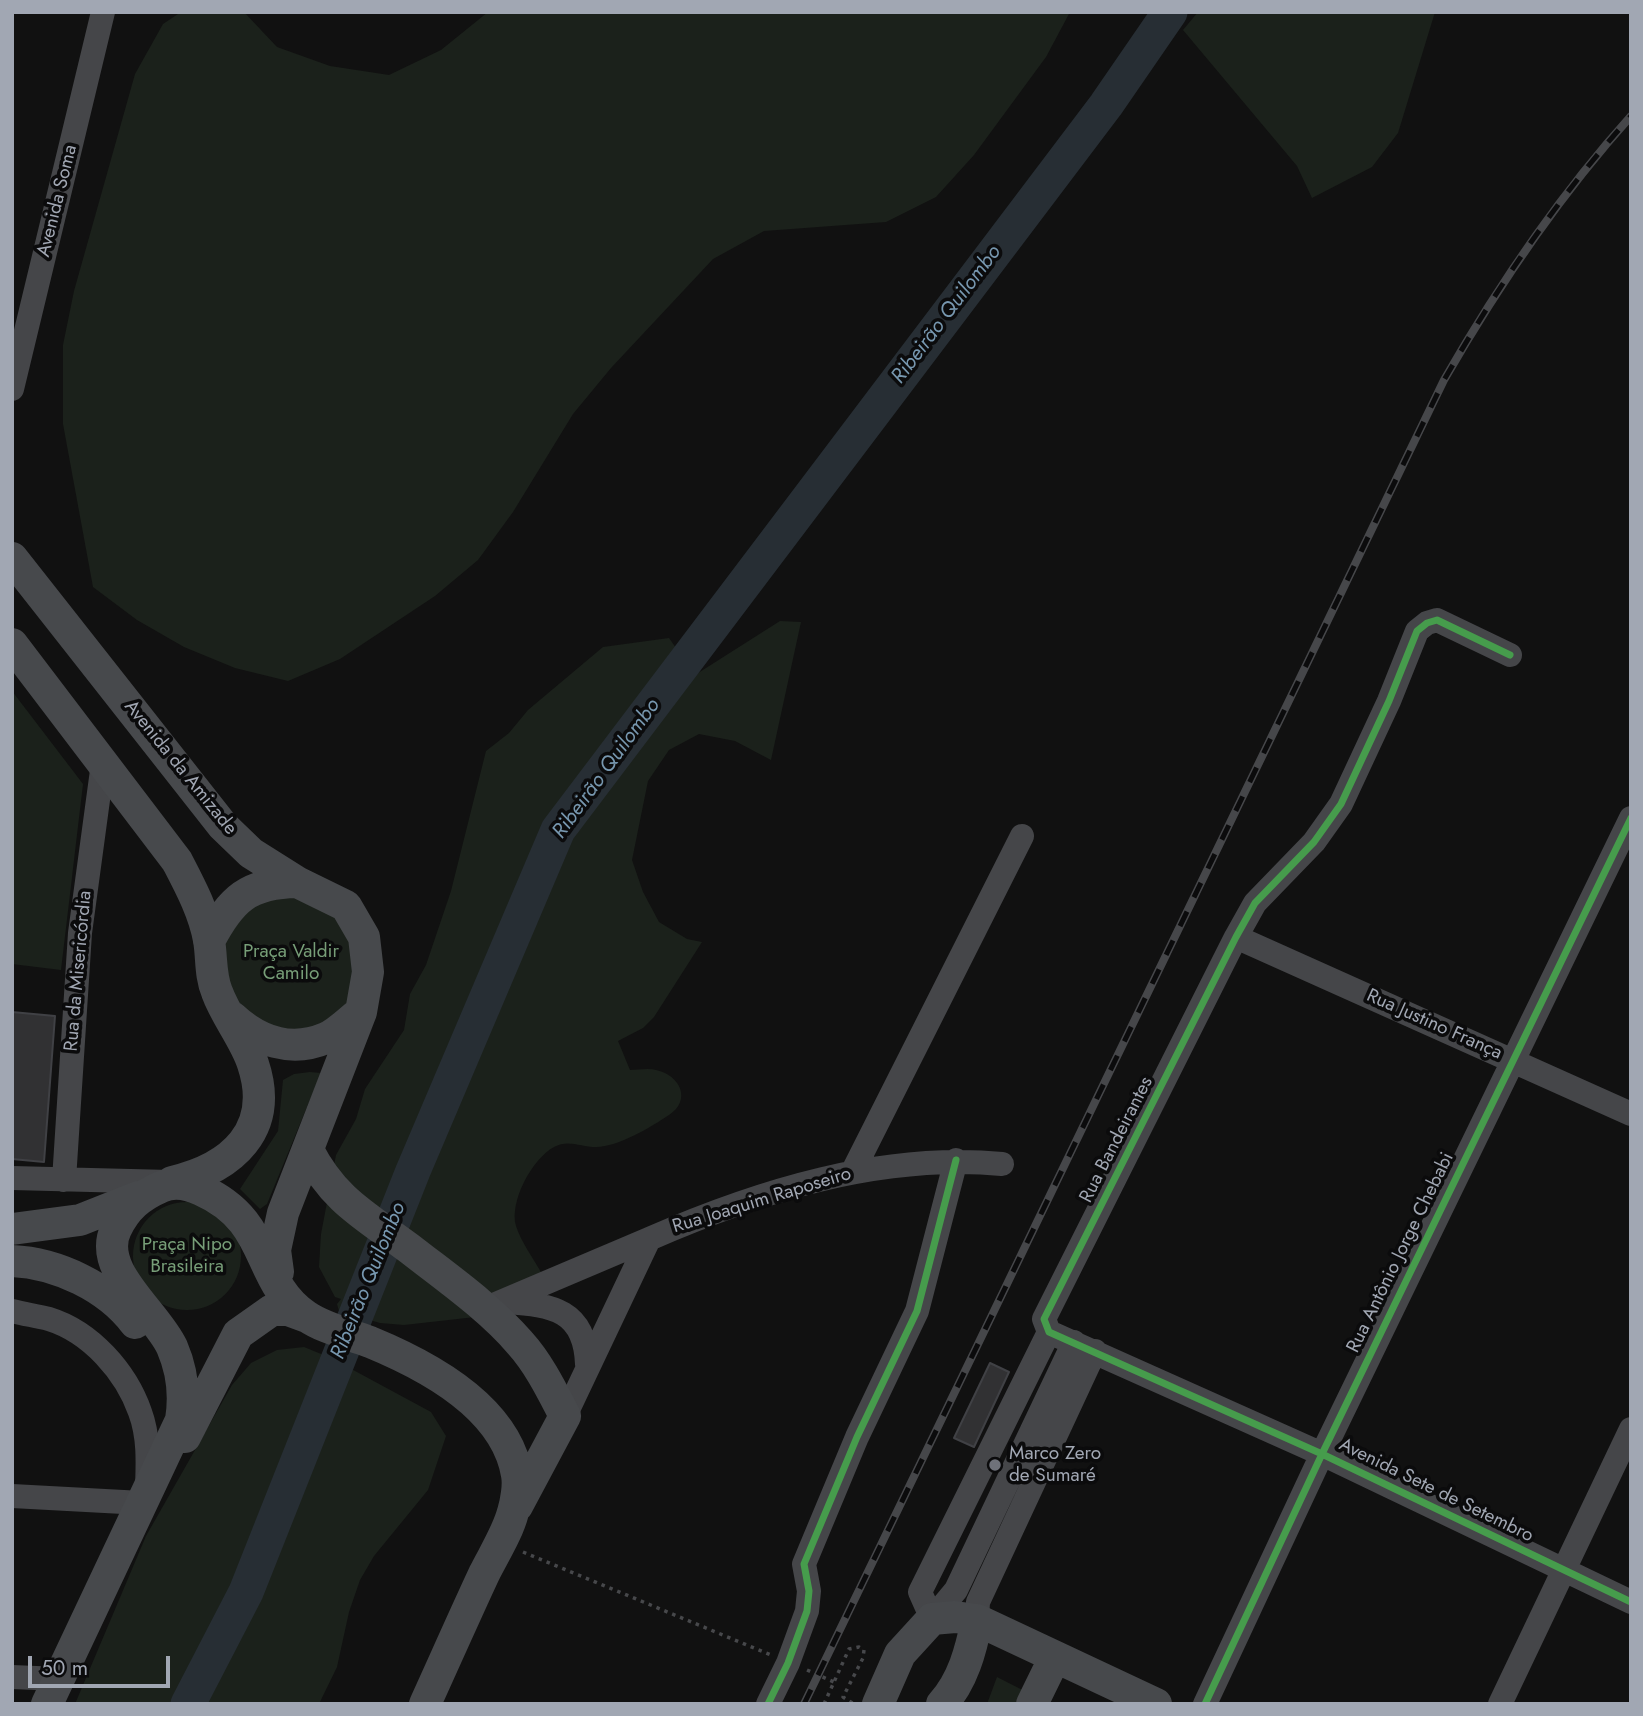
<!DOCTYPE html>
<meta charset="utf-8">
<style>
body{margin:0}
#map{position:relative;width:1643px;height:1716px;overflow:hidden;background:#111;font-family:Jost,sans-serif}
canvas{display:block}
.frame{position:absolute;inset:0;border:14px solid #a1a7b3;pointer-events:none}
.scale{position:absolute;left:28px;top:1656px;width:142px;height:32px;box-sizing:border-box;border:4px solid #a1a7b3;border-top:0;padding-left:9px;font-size:21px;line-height:24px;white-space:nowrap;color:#a1a7b3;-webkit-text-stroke:5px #0b0b0c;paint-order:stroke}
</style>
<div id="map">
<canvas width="1643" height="1716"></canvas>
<div class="frame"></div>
<div class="scale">50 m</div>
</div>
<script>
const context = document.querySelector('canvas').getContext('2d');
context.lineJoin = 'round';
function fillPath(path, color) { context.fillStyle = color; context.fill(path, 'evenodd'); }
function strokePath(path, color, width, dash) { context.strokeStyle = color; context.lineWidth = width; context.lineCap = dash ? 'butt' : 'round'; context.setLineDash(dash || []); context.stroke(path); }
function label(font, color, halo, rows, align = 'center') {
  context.font = font + ' Jost,sans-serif'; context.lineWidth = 7; context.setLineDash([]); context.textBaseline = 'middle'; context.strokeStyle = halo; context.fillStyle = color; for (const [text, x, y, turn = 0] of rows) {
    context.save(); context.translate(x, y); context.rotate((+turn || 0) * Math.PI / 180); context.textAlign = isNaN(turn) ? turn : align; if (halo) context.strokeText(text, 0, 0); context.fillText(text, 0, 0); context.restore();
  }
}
fillPath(new Path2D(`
 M181,12H244L277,47L330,66L389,75L441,50L488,12H1070L1046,57L974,155L936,197L886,222L764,231L713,259L611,368L573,414L513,512L478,560L435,596L340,659L288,681L235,668L184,647L137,620L93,587L63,424V345L74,291L135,74L163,24Z
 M1198,12H1435L1398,133L1372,167L1312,198L1297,166L1183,30Z
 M780,621L801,622L771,760L735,741L699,734L669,750L648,781L632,860L643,892L659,922L687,939L702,942L654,1017L643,1028L618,1041L630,1070C638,1070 648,1068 656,1070C680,1075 692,1100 669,1115C651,1127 618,1147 596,1147C581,1147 568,1139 554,1147C532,1159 509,1202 516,1226C521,1242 534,1259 542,1274L502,1314L404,1325L380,1323L339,1311L337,1304L341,1299L335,1297L319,1267L321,1234L336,1155L356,1119L365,1089L404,1030L410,994L426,965L451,891L486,751L509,733L528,710L603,647L669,638L695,675Z
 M12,691L83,784L61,970L12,964Z
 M294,893L338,912L360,954L350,1000L334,1018L313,1030L291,1033L250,1020L225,984V941L251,906Z
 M310,1072L321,1073L267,1204L260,1209L240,1189L278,1131L283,1080L294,1074Z
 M133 1256a54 54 0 1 1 108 0a54 54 0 1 1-108 0Z
 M304,1347L331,1358L431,1412L446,1436L428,1490L374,1556L360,1580L349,1612L337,1667L319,1704H75L146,1536L232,1385L251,1363L277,1350Z
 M997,1677L1050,1704H987Z`), '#1b211b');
strokePath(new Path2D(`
 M188,1704L246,1592L413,1171L558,830L1106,105L1170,12`), '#272e34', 35);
const building = new Path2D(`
 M12,1012L55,1016L44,1162L12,1159Z
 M990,1363L1009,1372L974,1447L954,1438Z`);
fillPath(building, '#313133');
strokePath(building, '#404145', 2);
strokePath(new Path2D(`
 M523,1552L771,1655
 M807,1670L834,1682
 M824,1704L849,1649L859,1647L864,1650L863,1658L843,1697L854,1704`), '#47484b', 3.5, [3.5, 5]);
strokePath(new Path2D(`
 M12,389L103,12
 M1510,655L1437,620L1427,623L1417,631L1389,701L1341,804L1314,842L1255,903L1236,937L1044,1319L1049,1332L1322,1454L1631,1602
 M1236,937L1631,1114
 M853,1171L1022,836
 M12,1178L170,1182
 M64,1180L80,933L103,763
 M649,1239C759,1191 881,1153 1002,1164
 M506,1302C553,1305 585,1310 587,1364
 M484,1309L649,1239L565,1416
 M12,1311C24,1314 37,1316 49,1319C91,1332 126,1372 140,1412C149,1436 148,1462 147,1487
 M1049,1332L920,1592L932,1619L956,1590L1074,1342
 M12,1496L142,1503
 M977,1620L978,1602L1095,1351
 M12,1677L60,1679
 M768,1704L788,1663L807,1611L809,1591L804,1564L857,1437L917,1311L956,1160
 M1205,1704L1322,1454L1631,818
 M1500,1704L1631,1429`), '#454649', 24);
strokePath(new Path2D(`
 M12,558L223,826L251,853L297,882L346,906L364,937L368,972L361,1012L283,1213L275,1250L278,1272
 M12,644L177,861C190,886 204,912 209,940C212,958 210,975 217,992C226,1017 245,1039 253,1064C275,1130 232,1168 172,1182
 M209,941C231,899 248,883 297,882
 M232,1017C258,1041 291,1053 326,1038C338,1033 350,1020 361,1012
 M308,1150C334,1201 366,1216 410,1249C447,1278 489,1307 520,1343C539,1364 552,1391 565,1416L517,1506
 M12,1229L80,1220L138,1197
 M12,1261C57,1263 108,1287 135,1323
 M185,1437L238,1334L272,1310H288L307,1317
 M47,1704L181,1420C185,1395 182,1370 172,1347C156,1312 96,1270 116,1229C126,1208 140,1196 161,1187C174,1181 188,1184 201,1190C273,1222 254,1280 306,1316C325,1329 349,1334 370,1342C426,1365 506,1407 517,1475C519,1485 516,1502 513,1512C508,1532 494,1554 484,1574C464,1617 445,1660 425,1704
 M878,1704L900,1654L932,1619L955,1617L977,1620L1156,1704
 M942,1704C963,1681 971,1650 977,1620
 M1032,1704L1055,1657`), '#47494c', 32);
const rail = new Path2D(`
 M804,1704L1444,380C1498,286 1558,197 1631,116`);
strokePath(rail, '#46474a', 8);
strokePath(rail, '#0b0b0c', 5, [16]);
strokePath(new Path2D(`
 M1510,655L1437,620L1427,623L1417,631L1389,701L1341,804L1314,842L1255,903L1236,937L1044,1319L1049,1332L1322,1454L1631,1602
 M768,1704L788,1663L807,1611L809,1591L804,1564L857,1437L917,1311L956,1160
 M1205,1704L1322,1454L1631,818`), '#469c4c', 7);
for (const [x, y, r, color] of [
 [995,1465,7,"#6f727a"]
]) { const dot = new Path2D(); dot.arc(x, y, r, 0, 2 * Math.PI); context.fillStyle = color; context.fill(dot); strokePath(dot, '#0b0b0c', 2.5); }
label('19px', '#a1a7b3', '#0b0b0c', [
 ["Avenida Soma",58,201,-76],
 ["Avenida da Amizade",180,768,51],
 ["Rua da Misericórdia",79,971,-85],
 ["Rua Justino França",1434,1025,24],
 ["Rua Bandeirantes",1117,1140,-63],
 ["Rua Joaquim Raposeiro",762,1201,-17],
 ["Rua Antônio Jorge Chebabi",1401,1253,-64],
 ["Avenida Sete de Setembro",1436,1491,26]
]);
label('19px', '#779e78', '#0b0b0c', [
 ["Praça Valdir",291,952],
 ["Camilo",291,974],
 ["Praça Nipo",187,1245],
 ["Brasileira",187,1267]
]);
label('19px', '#a1a7b3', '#0b0b0c', [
 ["Marco Zero",1009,1454],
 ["de Sumaré",1009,1476]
], 'left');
label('italic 21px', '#7797af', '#0b0b0c', [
 ["Ribeirão Quilombo",947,315,-53],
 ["Ribeirão Quilombo",607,769,-54],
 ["Ribeirão Quilombo",369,1281,-68]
]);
</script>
